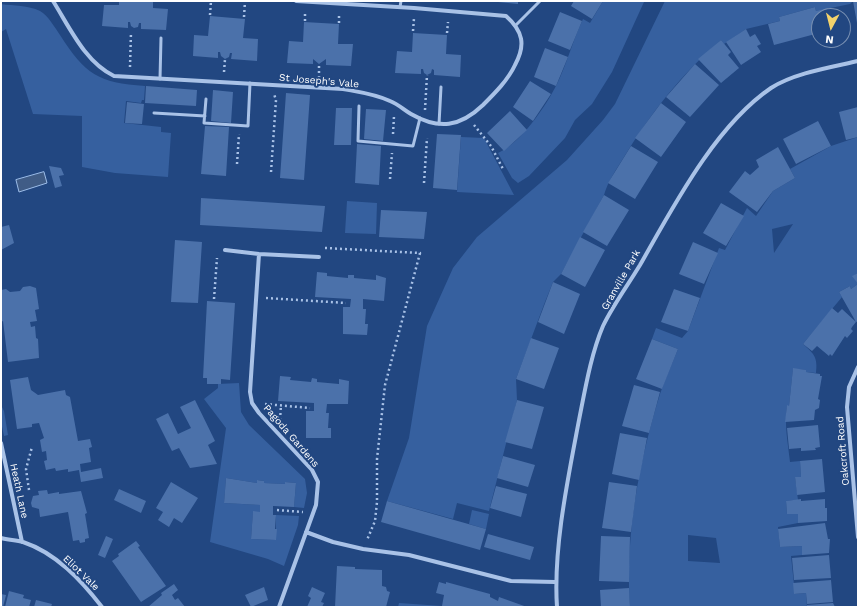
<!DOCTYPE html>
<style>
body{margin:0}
#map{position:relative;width:859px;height:608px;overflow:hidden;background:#224781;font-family:"Work Sans",sans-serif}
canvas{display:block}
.frame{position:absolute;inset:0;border:2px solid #fff;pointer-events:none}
.north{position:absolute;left:811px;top:8px;width:40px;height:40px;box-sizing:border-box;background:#224781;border:1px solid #7a91b3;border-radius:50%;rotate:187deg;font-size:11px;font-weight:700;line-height:16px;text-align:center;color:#fff}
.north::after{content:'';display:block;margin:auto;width:14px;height:18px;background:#f3d26b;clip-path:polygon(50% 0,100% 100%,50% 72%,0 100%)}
</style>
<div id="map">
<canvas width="859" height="608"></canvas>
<div class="frame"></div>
<div class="north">N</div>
</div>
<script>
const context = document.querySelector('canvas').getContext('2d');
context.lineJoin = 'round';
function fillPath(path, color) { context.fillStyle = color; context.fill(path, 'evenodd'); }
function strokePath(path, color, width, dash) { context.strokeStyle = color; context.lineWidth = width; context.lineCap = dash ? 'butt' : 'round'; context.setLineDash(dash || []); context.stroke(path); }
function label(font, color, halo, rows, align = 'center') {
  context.font = font + ' "Work Sans",sans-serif'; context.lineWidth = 4; context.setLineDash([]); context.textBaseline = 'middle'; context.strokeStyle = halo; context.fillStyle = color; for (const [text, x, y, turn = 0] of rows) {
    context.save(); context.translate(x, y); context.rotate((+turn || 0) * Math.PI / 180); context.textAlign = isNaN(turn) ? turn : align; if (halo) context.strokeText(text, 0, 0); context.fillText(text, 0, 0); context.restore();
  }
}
fillPath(new Path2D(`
 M603,1L644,2L612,72L592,104L575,120L565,138L529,176L518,183L512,178L498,153C521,143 546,106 557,84C567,63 573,40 583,19L590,23Z
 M665,1H853L850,4L816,11L815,7L779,17L780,21L746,29L724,44L721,40C682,73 650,114 624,157C616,170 608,181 604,195L561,274L553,282L545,302L516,379L517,400L489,511L457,503L453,519L387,501L409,438L427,326L453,268L477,237L567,160L603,120L615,104Z
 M1,4C14,6 28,5 40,11C48,15 55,28 60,35C85,74 98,83 145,86L144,100H142L141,103L126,101L124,123L161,127V132L171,133L168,177L115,173L82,167V116L33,114L6,29L1,32Z
 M461,137L484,138L514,195L457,192Z
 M858,137V273L853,276L858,284L851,289L850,286L839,292L842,297L803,344C814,354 818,357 816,373L806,372V370L793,369L789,406H787C784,424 788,443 790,462L800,461L801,477H795L798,500L786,501L787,514H798V523L778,527L780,547L802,546V555L791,556L795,594L806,593L807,607H630C625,535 639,462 660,394C665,379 672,364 678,349L652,339L656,328L682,338L688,331L719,248L725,250L747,208L756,216L773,191L795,178L790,169L831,146ZM793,224L774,253L772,229ZM688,535L716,538L720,563L688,561Z
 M347,201L377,203L376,234L345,233Z
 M239,383L241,412L249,425L305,479L307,493L304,508L294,507L296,483L285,482V484L264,483V481L258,480L257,483L226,478L224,503L260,505V512H253L251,539L276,540V515L299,516L298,525L284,566L268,559L210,542L226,428L204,399L218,388V384Z
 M1,405L4,411L8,435L4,436L1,422Z
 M472,510L489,514L486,529L469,524Z
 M399,603L442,606L446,607H398Z`), '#36609f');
const water = new Path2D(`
 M44,172L47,183L19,192L16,180Z`);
fillPath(water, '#405c86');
strokePath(water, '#9dbde8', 1);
fillPath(new Path2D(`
 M119,1H153V8L168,9L166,30L141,29V23H139L138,27L134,28L131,26L130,22H128V28L102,26L104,5H119Z
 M498,1H518V4L498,2Z
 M574,1H603L592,19L571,6Z
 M853,1H858V23H857Z
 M815,7L816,11L828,8L830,16H819V33L774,45L768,24L780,21L779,17Z
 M560,12L582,21L570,50L548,41Z
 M210,16L245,19L243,38L258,39L257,61L231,59L232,53H230L229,57L225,59L221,56L220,52H218V58L193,56L194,35L208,36Z
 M304,22L339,24L338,44H353L351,66L326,65V59L319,64L313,59V64L287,63L289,41L303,42Z
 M746,29L750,37L755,34L761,44L757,46L761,52L741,65L726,42Z
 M413,33L447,35L446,54L461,55L460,77L434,75V70L432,69L431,73L427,75L424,73L423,69H421V74L395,73L397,51L412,52Z
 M721,40L731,52L728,55L739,68L721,83L698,59Z
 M545,48L568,57L556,86L534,77Z
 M695,64L719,85L690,117L666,97Z
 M530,81L551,94L533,121L513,107Z
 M146,86L197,90L196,106L145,103Z
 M213,90L233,92L231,123L211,121Z
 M286,93L310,95L304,180L280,178Z
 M127,102L144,104L142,124L125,123Z
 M661,103L686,122L661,157L635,138Z
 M858,107V137L846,140L839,112Z
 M336,108H352L351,145H334Z
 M366,109L386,110L383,141L364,139Z
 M510,111L527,130L504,151L487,133Z
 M818,121L831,146L796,164L783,139Z
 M205,126L229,127L226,176L201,174Z
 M437,134L461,135L457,190L433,188Z
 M357,144L381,146L379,185L355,183Z
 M631,146L658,162L635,199L608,183Z
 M778,147L795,178L773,191L757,212L729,192L745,171L750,175L759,167L756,160Z
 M49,166L61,168L64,175L59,176L62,186L55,188Z
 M604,195L629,210L607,246L583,232Z
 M201,198L325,206L322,232L200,225Z
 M721,203L744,216L726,246L703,233Z
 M381,210L427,212L424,239L379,237Z
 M9,225L14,243L1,250V227Z
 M580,237L605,250L585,287L561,274Z
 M175,240L202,242L198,303L171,302Z
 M693,242L718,253L704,284L679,274Z
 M317,272L327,273V276L348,278V275H354V278L376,280V275L386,278L384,301L363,299V309H366L365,324H368L367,335L343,334V307H350L351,299L315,297Z
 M858,273V321L856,322L839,292L850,286L851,289L858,284L852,276Z
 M553,282L580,294L564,334L538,322Z
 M30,286L36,288L39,309L35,310L37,321L30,322L31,327L35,326L36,338L38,339L39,358L8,362L3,321L1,322V290L6,289L10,292L20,291L23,287Z
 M674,289L700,298L688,331L661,322Z
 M207,301L235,303L230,380L221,379V384H207V378H203Z
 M832,308L838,313L842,309L856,322L852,327L851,329L853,331L847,338L845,336L832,356L830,354L829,356L817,346L812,351L803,344Z
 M531,338L559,348L544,389L516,379Z
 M652,339L678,349L662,389L636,379Z
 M793,368L806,370V372L820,374V376H822L818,399L820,400L819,408L815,410L814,420L785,422L787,405L789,406Z
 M280,376L291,377L290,380L311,382L312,378L317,379V382L339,384V379L349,381L348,404H327L326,413H329L328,428H331V438H306V411H314V403L278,401Z
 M28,377L31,390L38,395L65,390L66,395L70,397L78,441L90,439L92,447L89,448L91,462L80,464L81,472L101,468L103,478L81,482L79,470L68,472V469L56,471L55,468L46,470L44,461L47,460L46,451L42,452L40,440L44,438L39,423L32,424V427L17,429L10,380Z
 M634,385L660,392L649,433L622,426Z
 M195,400L215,441L208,445L217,464L190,468L179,448L172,451L156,419L168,413L178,434L191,428L180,407Z
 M517,400L544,407L532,449L505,442Z
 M818,425L820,447L815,448L816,450L801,451V448L789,449L787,428Z
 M620,433L647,438L639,480L612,474Z
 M503,456L535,465L528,487L497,478Z
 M822,459L825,492L797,495L795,477H801L800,461Z
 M226,478L257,483V480L264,481V483L285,484V482L296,483L294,507L273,506V515H276L275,529H277L276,540L251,539L253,511L260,512V505L224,503Z
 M171,482L198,498L182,523L174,518L169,527L158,520L163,512L156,508Z
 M609,482L637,486L631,532L602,528Z
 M496,486L527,494L521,517L490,508Z
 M119,489L146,501L141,513L114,500Z
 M47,490L48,494L59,492V494L81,491L87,513L85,514L89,538L85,539V542L80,543L79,540L73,541L68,512L40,517L39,509L32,507L31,503L33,496L39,495L38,491Z
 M801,499V501L825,499V508H827V521L798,523V514H787L786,501Z
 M387,501L486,529L480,550L381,522Z
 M825,523L828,539H830L829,553L802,555V546L780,547L778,529Z
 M488,534L534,547L530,560L484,547Z
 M106,536L113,539L105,558L98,555Z
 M601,536L630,537L629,582L599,581Z
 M136,541L140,546L138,547L166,586L141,602L112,561L119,556L118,554Z
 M829,555L831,578L794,580L792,558Z
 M337,566L355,567V569L382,570V586L386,587L387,591L390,592L386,607H335Z
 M831,580L833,602L807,604L806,593L794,594L793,583Z
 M439,582L446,584V582L490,594V597L498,601L499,597L527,607H446L442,606L444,595L436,593Z
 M174,584L178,590L172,595L175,600L178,598L185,607H148L162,595L161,593Z
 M264,587L268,600L251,607L245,595Z
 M312,587L325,593L321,602L324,603L322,607H307L311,598L308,596Z
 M629,588L630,607H601L600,590Z
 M9,591L24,595L23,598L31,600L29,607H5Z
 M1,594L6,595L3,607H1Z
 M36,600L52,604L51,607H34Z
 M833,603L835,607H807V605Z`), '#4b71aa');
strokePath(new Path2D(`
 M210,15L211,1
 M244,17L245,1
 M305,21V11
 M339,23V13
 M413,31L414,18
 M447,33L448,22
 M130,67L131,32
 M224,72L225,59
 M319,78V64
 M425,110L427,75
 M474,125L491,146L503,169
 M393,134L394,116
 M237,164L239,134
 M271,172L276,100L274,94
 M390,179L392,153
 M424,183L427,138
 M325,248L420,253L385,385L377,459V502L375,521L367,540
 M266,298L346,303
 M214,299L217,258
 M265,404L310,408
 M280,420L281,405
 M29,490L26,469L32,447
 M277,510L303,512`), '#a9c2e7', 2.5, [2, 3]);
strokePath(new Path2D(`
 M400,7L401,1
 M516,25L540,1
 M160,79L161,38
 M206,99L204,123L248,126L250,83
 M359,106L358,141L413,146L420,118
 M154,113L205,116
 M439,124L441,87`), '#a9c2e7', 3);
strokePath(new Path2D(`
 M53,1C70,28 85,62 114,76L343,89C359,92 375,94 390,101C398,104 404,110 411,114C439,130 460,127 483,105C495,93 508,80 515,65C526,45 523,31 506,16L414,8L296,1
 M225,250L259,254L319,257
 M259,254L250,392L252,403L259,413L312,470L318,482L316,505L279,607
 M858,367L849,387L847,407L858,537
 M1,443L22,542
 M306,532L333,542L363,549L409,555L511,581L555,582
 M1,538C8,540 16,540 23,542C56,553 81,580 102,607
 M557,607C553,549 568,478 579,420C585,390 591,354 603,326C613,305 628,285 640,265C673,207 715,126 771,88C794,73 832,67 858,61`), '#a9c2e7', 4);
label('10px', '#fff', '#224781', [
 ["St Joseph's Vale",319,81,5],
 ["Granville Park",621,280,-60],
 ["Pagoda Gardens",291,436,49],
 ["Oakcroft Road",843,451,-95],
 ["Heath Lane",19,491,78],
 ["Eliot Vale",81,573,44]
]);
</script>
